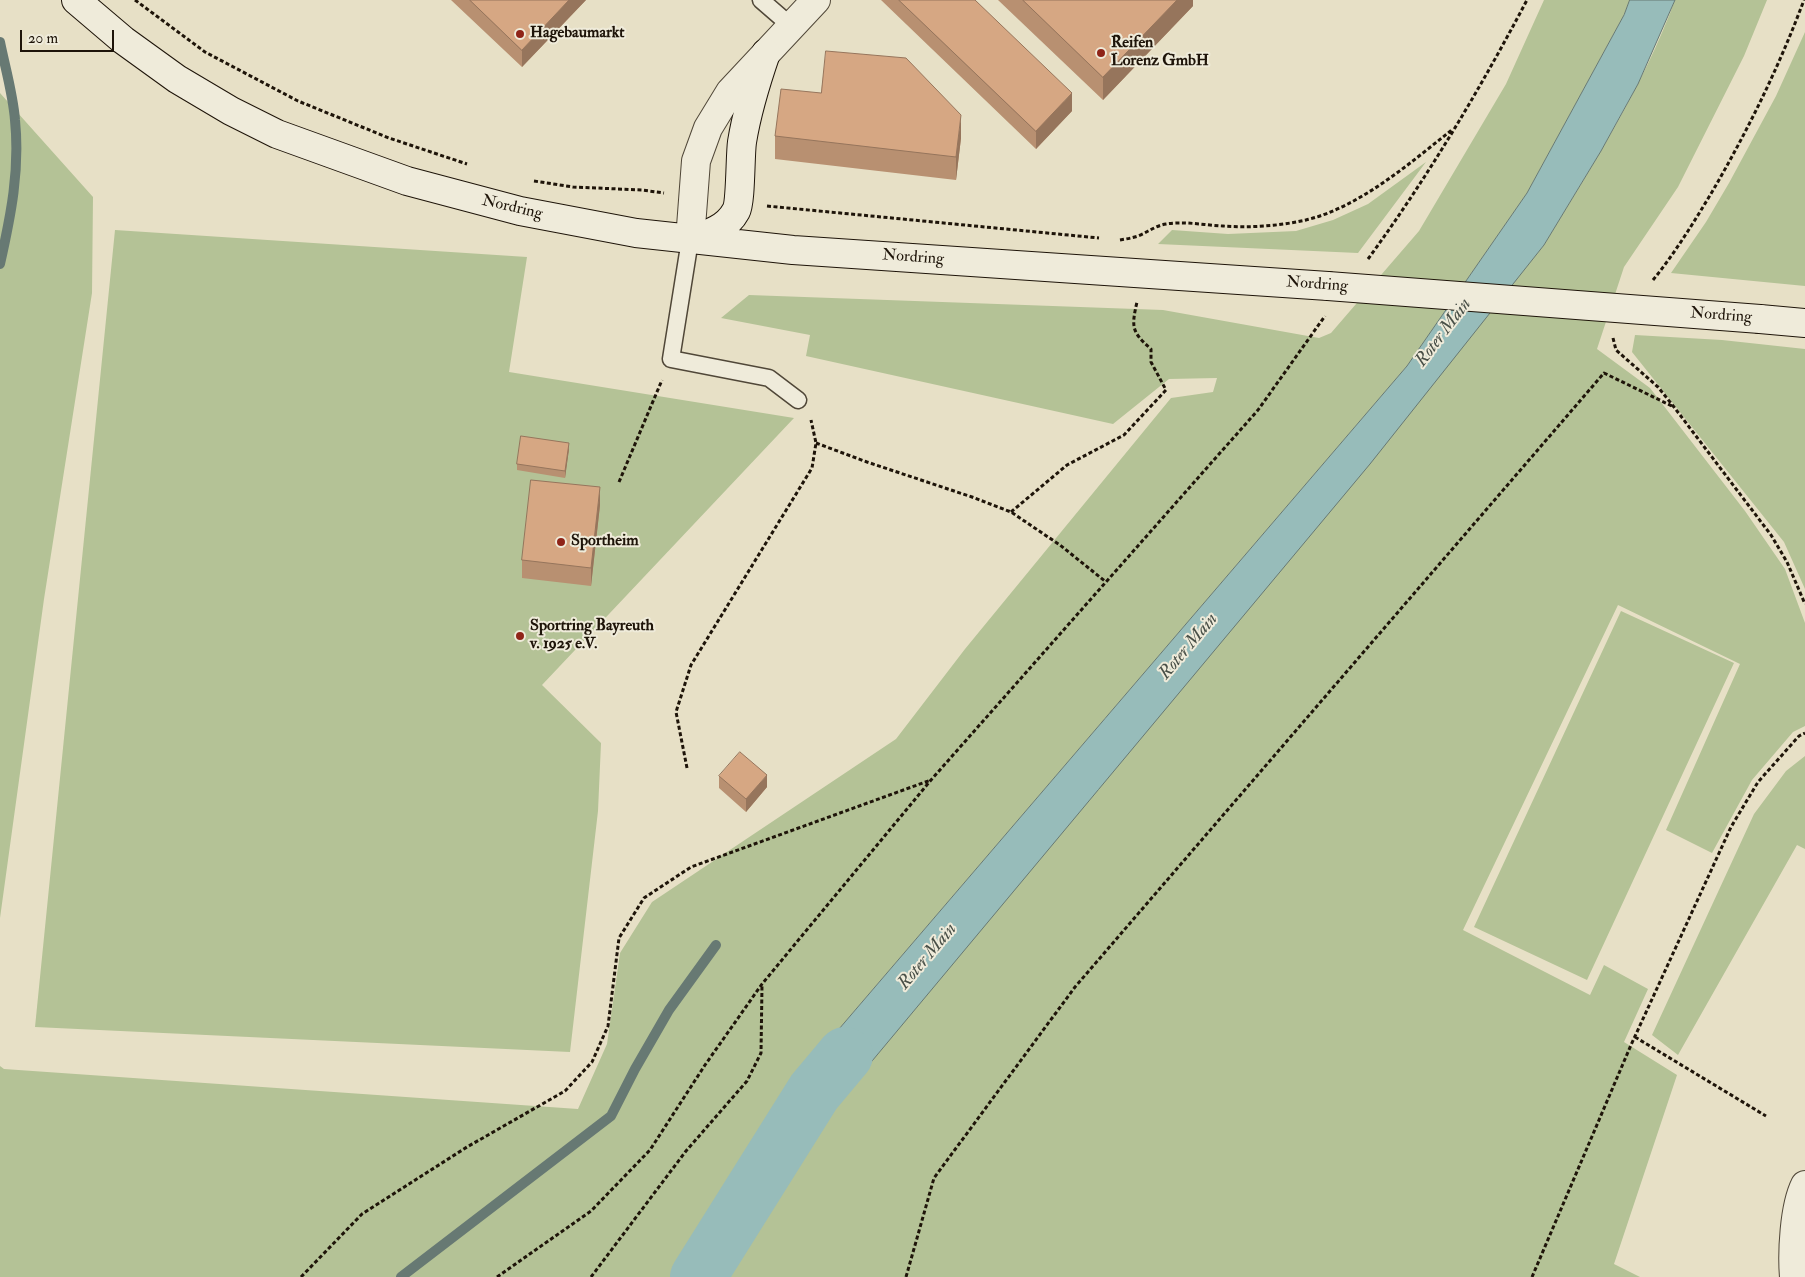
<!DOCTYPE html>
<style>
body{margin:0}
#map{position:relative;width:1805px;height:1277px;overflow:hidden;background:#e7e0c6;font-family:"IM FELL Double Pica",serif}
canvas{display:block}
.scale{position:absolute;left:20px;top:30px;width:94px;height:22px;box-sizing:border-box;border:2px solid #1e1409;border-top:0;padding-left:6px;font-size:15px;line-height:18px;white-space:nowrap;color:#1e1409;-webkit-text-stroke:4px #efebda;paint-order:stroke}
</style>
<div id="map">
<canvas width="1805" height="1277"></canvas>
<div class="scale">20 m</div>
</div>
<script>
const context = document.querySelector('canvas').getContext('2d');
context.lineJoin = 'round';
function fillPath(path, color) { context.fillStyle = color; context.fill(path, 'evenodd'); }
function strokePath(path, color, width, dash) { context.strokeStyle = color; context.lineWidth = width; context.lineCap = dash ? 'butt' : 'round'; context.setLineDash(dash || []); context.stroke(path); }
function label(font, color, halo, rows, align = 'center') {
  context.font = font + ' "IM FELL Double Pica",serif'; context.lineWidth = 4; context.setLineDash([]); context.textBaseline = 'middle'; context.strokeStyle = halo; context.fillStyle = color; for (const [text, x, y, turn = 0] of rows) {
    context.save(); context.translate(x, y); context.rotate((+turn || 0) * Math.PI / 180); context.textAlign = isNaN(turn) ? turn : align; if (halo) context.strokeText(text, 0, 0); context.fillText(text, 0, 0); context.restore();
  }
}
fillPath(new Path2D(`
 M1544,0H1630L1624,15L1527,193L1407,366L803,1071L778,1119L776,1126L828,1120L827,1115L1544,245C1592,166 1643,87 1675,0H1767L1744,56L1678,187L1624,267L1597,349L1650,388L1745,511L1785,569L1805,623V726L1793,732L1752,780L1712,853L1666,830L1740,664L1618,605L1463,930L1590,995L1604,965L1648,989L1624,1042L1677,1075L1614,1264L1640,1277H0V1066L4,1069L578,1109L607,1044L620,953L652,902L896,739L965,649L1171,398L1213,392L1217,378L1169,379L1113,424L806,356L810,335L721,318L749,295L1163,310L1319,338L1331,333L1419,231L1506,84Z
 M1805,32V286L1671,273L1706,222L1729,183L1776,96Z
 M0,93L93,197L92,293L44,599L0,918Z
 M1426,162L1358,253L1158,244L1172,230L1228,234L1296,231L1333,220L1368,204Z
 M115,230L527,257L509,372L794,418L542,685L601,743L598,811L570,1052L35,1027Z
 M1635,335L1722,340L1805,349V589L1784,542L1632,352Z
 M1621,611L1734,663L1587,980L1474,927Z
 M1805,756V849L1797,845L1678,1055L1652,1035L1754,814L1786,771Z`), '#b4c296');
const water = new Path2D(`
 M1630,0H1675L1638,84L1601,151L1544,245L1370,464L827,1115L778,1119L803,1071L1407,366L1527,193L1624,15Z`);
fillPath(water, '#97bcba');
strokePath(water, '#677973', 1);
strokePath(new Path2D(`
 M0,42C5,67 13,94 15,120C20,170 11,215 0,264
 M401,1277L611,1116L635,1069L669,1010L716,945`), '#677973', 10);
strokePath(new Path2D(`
 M698,1277L814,1092L845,1055`), '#97bcba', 56);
const service = new Path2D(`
 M761,0L791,26
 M690,240L671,359L769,378L798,400`);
const minor = new Path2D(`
 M690,240L696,161L708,128L730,92L816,0
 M1794,1277C1792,1253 1794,1207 1805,1185`);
const secondary = new Path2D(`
 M76,0L123,40L177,79L231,111L277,134L407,181L520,211L636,233L793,250L1328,286
 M692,239C709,234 727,228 736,211C741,202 740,156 742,142C747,111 756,82 766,53
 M1760,319L1805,323`);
strokePath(service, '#504738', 19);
strokePath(minor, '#504738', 30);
strokePath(secondary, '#1e1409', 30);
strokePath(new Path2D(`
 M135,0L205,52L298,101L389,138L467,164
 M534,181L573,187L642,190L664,193
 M767,206L1099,238
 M1120,240C1126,239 1132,238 1138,236C1148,232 1155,226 1166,224C1184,221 1204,225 1223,226C1250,228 1279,226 1306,220C1360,207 1410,163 1453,129
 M1368,259C1428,177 1480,89 1527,0
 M1653,280C1675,253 1694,222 1712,192C1748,130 1779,67 1804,0
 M1613,338L1616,350L1658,387L1674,407L1771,535L1787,562L1805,604
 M816,443L867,462L972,497L1011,512L1060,545L1106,582
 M619,482L662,380
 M1011,512L1067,465L1124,435L1166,390L1151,362V349C1132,332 1131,328 1137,302
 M687,768L676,712L691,665L812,468L816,443L811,420
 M1635,1037L1766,1116
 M301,1277L362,1214L467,1147L565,1091L592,1062L608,1026L619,938L644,898L691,867L931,780
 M497,1277L591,1211L650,1150L705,1065L762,984L931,780L1258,410L1325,316
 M591,1277L686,1151L747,1081L761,1053L762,985
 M906,1277L934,1178L1075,987L1604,373L1674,407
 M1532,1277L1631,1045L1731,827L1758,782L1799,736L1805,733`), '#1e1409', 3, [4, 2.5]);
strokePath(service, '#efebda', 16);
strokePath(minor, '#efebda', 28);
strokePath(secondary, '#efebda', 28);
const secondaryBridge = new Path2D(`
 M1328,286L1760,319`);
strokePath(secondaryBridge, '#1e1409', 30, []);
strokePath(secondaryBridge, '#efebda', 28);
fillPath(new Path2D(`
 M451,0H586L522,67Z
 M881,0H975L1072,111L1036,149Z
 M998,0H1193V6L1103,100Z
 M821,93L961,138L956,180L775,159V136Z
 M569,449L565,478L517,470V464Z
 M600,505L591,586L522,578V560Z
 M719,776L767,787L746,812L719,788Z`), '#b89071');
fillPath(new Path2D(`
 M569,0H586L522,67V50Z
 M1177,0H1193V6L1103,100V77Z
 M1072,93V111L1036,149V131Z
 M961,115V138L956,180V157Z
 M569,443V449L565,478V471Z
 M600,487V505L591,586V568Z
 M767,775V787L746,812V799Z`), '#96755c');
const building = new Path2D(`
 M470,0H569L522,50Z
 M899,0H975L1072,93L1036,131Z
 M1023,0H1177L1103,77Z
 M826,51L906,58L961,115L956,157L775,136L781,89L821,93Z
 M521,436L569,443L565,471L517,464Z
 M531,480L600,487L591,568L522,560Z
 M740,752L767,775L746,799L719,776Z`);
fillPath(building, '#d6a783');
strokePath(building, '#96755c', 1);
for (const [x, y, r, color] of [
 [520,34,5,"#8f2418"],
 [1101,53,5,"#8f2418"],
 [561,542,5,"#8f2418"],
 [520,636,5,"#8f2418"]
]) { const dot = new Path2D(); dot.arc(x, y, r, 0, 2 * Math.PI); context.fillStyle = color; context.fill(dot); strokePath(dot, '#efebda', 2); }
label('bold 16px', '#1e1409', '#efebda', [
 ["Hagebaumarkt",530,34],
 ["Reifen",1111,44],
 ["Lorenz GmbH",1111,62],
 ["Sportheim",571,542],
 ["Sportring Bayreuth",530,627],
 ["v. 1925 e.V.",530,645]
], 'left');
label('16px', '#1e1409', '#efebda', [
 ["Nordring",512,208,13],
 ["Nordring",913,258,4],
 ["Nordring",1317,285,4],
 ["Nordring",1721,316,4]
]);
label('italic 18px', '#484f47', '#efebda', [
 ["Roter Main",1444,333,-53],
 ["Roter Main",1189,647,-50],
 ["Roter Main",928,957,-50]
]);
</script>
